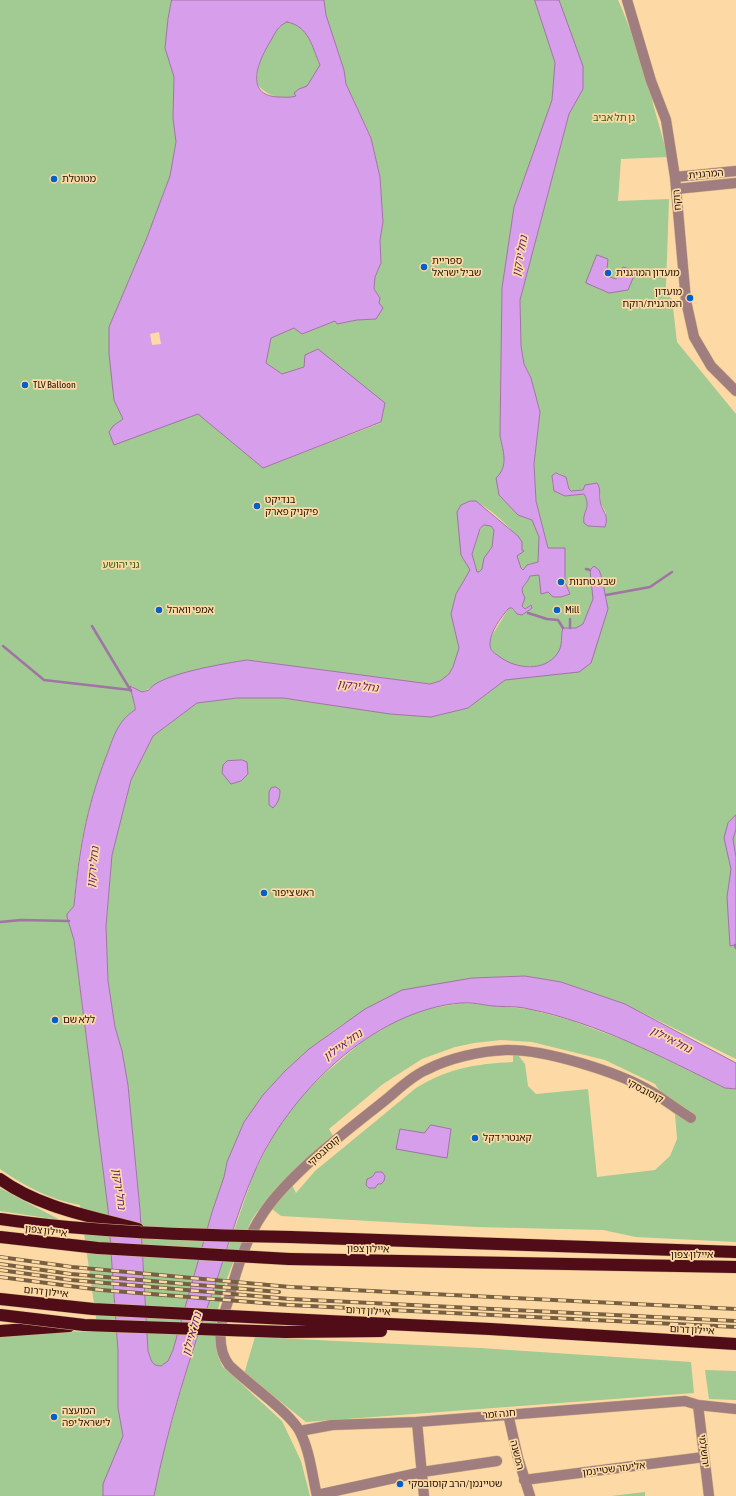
<!DOCTYPE html>
<meta charset="utf-8">
<style>
body{margin:0}
canvas{display:block;background:#fcd9a5}
</style>
<canvas width="736" height="1496"></canvas>
<script>
const context = document.querySelector('canvas').getContext('2d');
context.lineJoin = 'round';
function fillPath(path, color) { context.fillStyle = color; context.fill(path, 'evenodd'); }
function strokePath(path, color, width, dash) { context.strokeStyle = color; context.lineWidth = width; context.lineCap = dash ? 'butt' : 'round'; context.setLineDash(dash || []); context.stroke(path); }
function label(font, color, halo, rows, align = 'center') {
  context.font = font + ' "Asap Condensed","Noto Sans Hebrew",sans-serif'; context.lineWidth = 3.5; context.setLineDash([]); context.textBaseline = 'middle'; context.strokeStyle = halo; context.fillStyle = color; for (const [text, x, y, turn = 0] of rows) {
    context.save(); context.translate(x, y); context.rotate((+turn || 0) * Math.PI / 180); context.textAlign = isNaN(turn) ? turn : align; if (halo) context.strokeText(text, 0, 0); context.fillText(text, 0, 0); context.restore();
  }
}
fillPath(new Path2D(`
 M0,0H172L168,19L165,48L174,77L173,118L176,142L170,176L146,240L109,327L114,400L123,419L113,426L198,414L263,468L381,423L385,403L304,367L282,374L266,363L271,338L294,328L302,334L335,321L337,324L357,320L376,319L380,298L374,289L375,277L381,263L380,240L383,222L380,177L371,137L346,84L344,70L326,15L324,0H535L555,63V83L552,100L514,207L502,288L500,436L505,457L503,470L497,478L499,495L518,515L532,520L539,537V562L529,564L523,570L521,568L517,556L522,550V542C514,531 488,506 476,502C471,499 466,503 461,505V555L470,570L456,594L451,614L459,648L453,667L449,674L440,681L430,684L247,660L219,665L172,677L142,692L138,691L132,686L135,710C117,721 113,739 106,757C86,809 78,851 74,906L70,911L108,1209L118,1351V1408L123,1436L104,1484L103,1496H0V1336L59,1331L98,1332L80,1205C51,1200 24,1186 0,1169Z
 M559,0H618L622,9L650,80L653,104L668,157L621,159L618,201L669,199L666,286V293L672,299L677,342L736,414V1059L625,1004L561,982L525,976L472,978L434,986L343,1024L309,1049L285,1071L263,1095L244,1122L227,1162L224,1177L212,1212L173,1350L168,1361L161,1367C151,1366 151,1359 148,1351L140,1210L128,1085L122,1051L115,1027L108,981L106,926L112,855L131,780L153,736L197,703L237,698H283L390,714L431,717L468,708L505,680L522,677H536L549,663L537,666H519L508,664L492,651L489,644L491,637L509,608H511L517,614L522,615L532,608L530,605L525,609L522,606L524,596L522,593V587L530,576L539,575L548,592L553,596L570,593L565,582V549L548,548L536,501L534,464L540,412L531,378L524,364L521,346L520,300L569,114L583,89ZM556,473C566,474 568,480 569,489L571,491L583,490L600,492L601,504L606,513L605,527L588,526L585,515L588,502L584,494L567,496L553,487L552,476Z
 M287,21C309,26 312,47 320,66L307,87L299,89L297,96C281,101 267,96 257,84C255,65 271,30 287,21Z
 M484,525L491,526L494,530L492,547L484,558L482,569L479,572H477L472,554L480,530Z
 M463,1003L528,1009L570,1020L634,1044L725,1088L736,1089V1242L636,1237L603,1230L477,1227L281,1216L272,1209L292,1185L296,1193L315,1171L416,1088C449,1068 475,1064 513,1062V1055H518L525,1064L528,1086L536,1094L588,1089L597,1177L655,1170L670,1156L677,1139L675,1114L655,1084L605,1060L532,1042L501,1040L474,1043L455,1047L422,1059L383,1084L329,1129L334,1137C307,1161 280,1184 257,1212C250,1220 247,1232 242,1242C227,1276 203,1331 223,1367L282,1421L301,1461L310,1496H154L162,1456L194,1345L254,1173L274,1134L299,1099L323,1075L363,1041L401,1018L428,1009Z
 M0,1188L60,1220L0,1211Z
 M255,1337L480,1348L691,1362L694,1393L306,1422L256,1382L244,1374Z
 M705,1370L736,1371V1400L709,1399Z
 M645,1492V1496H611Z`), '#a2ca93');
const water = new Path2D(`
 M172,0H324L326,15L344,70L346,84L371,138L380,177L383,222L380,240L381,263L375,277L374,289L380,298L379,303L383,308L376,319L357,320L337,324L335,321L302,334L294,328L271,338L266,363L282,374L304,367L305,355L318,349L385,403L381,422L263,468L198,414L114,445L109,432L113,426L123,419L114,400L109,354V327L146,240L170,176L176,142L173,118L174,77L165,48L168,19ZM287,22C309,26 312,47 320,65L307,86L299,89L294,93L296,96C290,98 284,97 278,97C243,95 259,60 270,42C275,34 277,26 287,22Z
 M535,0H559L583,66V89L569,114L520,300L521,346L524,364L531,378L540,412L534,464L536,501L548,548H565V582L570,594L561,597H553L548,592L541,594L539,575L530,576C526,587 518,585 525,598L522,606L525,609L531,605L532,608L522,615L517,614L512,608H509C502,616 490,632 490,643C489,651 495,653 500,657C516,669 544,672 557,654C564,645 560,635 563,628H576L583,624L593,599L590,570L594,566L599,570L602,578L608,609L591,663L579,672L505,680L468,708L431,717L390,714L283,698H237L197,703L153,736L131,780L112,855L106,926L108,981L115,1027L122,1051L128,1085L140,1210L148,1351C151,1359 151,1366 161,1366L168,1361L173,1350L212,1212L224,1177L227,1162L244,1122L263,1095L285,1071L309,1049L365,1009L402,990L472,978L525,976L561,982L625,1004L736,1063V1089L725,1088C662,1057 598,1023 529,1009C517,1006 505,1007 493,1006C483,1005 471,1002 461,1003C373,1010 287,1095 254,1173C238,1210 227,1250 214,1288C190,1356 168,1425 154,1496H103V1484L123,1436L118,1408V1351L108,1209L74,940L67,917V914L74,906C79,851 86,809 106,757C113,739 117,721 135,710C136,706 131,693 130,686L142,692L149,690C158,674 228,663 247,660L430,684L440,681L449,674L453,667L459,648L451,614L456,594L470,570L461,555L457,512L461,505L470,501H476L518,536L522,542V550L524,551L517,556L521,568L523,570L527,565L538,562L539,537L532,520L518,515L499,495L496,478C509,466 503,451 500,436L502,288L514,207L552,100L555,63ZM484,525L491,526L494,530L492,547L484,558L482,569L479,572H477L472,554L480,529Z
 M597,255L608,259L607,269L610,277L616,279L623,267L636,271L628,290L609,293L586,283Z
 M556,473L566,477L569,489L571,491L583,490L585,485L597,483C601,489 599,493 600,499C600,511 610,513 605,527L588,526L584,523C582,511 592,508 584,494L565,496L554,491L552,476Z
 M242,760L247,762L248,774L241,781L231,784L222,773L223,765L227,761Z
 M276,787L280,790C280,798 278,803 273,808L269,805V792L271,788Z
 M736,815V829L733,839L736,857V945L730,946L727,897L731,869L724,838L728,823Z
 M431,1125L451,1129L447,1158L396,1149L400,1129L424,1133Z
 M376,1172H382L385,1176L384,1181L381,1184H378L375,1188H369L366,1185L367,1179L372,1177Z`);
fillPath(water, '#d79eeb');
strokePath(water, '#a074a4', 1);
fillPath(new Path2D(`
 M159,332L161,344L152,345L150,334Z`), '#fcd9a5');
strokePath(new Path2D(`
 M586,569L590,570
 M606,595L650,587L672,572
 M528,613L547,619L558,620L563,628
 M570,619V628
 M92,626L131,691
 M3,646L44,680L131,690
 M0,922L21,920L69,921
 M735,945L736,948`), '#a074a4', 2.5);
const minor = new Path2D(`
 M627,0L651,81L666,120L675,177L686,301L694,337L711,366L736,391
 M675,177L736,171
 M676,189L736,183
 M698,1405L709,1496
 M508,1414L518,1458L530,1496
 M417,1422L424,1496
 M300,1431L332,1425L417,1422L685,1401L698,1405L736,1409
 M524,1480L704,1457
 M317,1495L422,1472L497,1461
 M317,1496C312,1475 310,1450 299,1430C287,1410 247,1383 229,1365C214,1345 222,1319 229,1298C237,1268 246,1238 264,1212C292,1172 344,1133 383,1102C397,1091 410,1077 426,1070C449,1058 480,1051 506,1050C544,1049 619,1072 652,1092C665,1100 678,1110 691,1118`);
const highway = new Path2D(`
 M0,1179C40,1208 91,1216 138,1229
 M290,1237L736,1252
 M289,1259L736,1267
 M287,1319L490,1329L736,1344
 M0,1331L69,1326
 M285,1332L381,1331`);
strokePath(minor, '#d4b587', 11);
strokePath(highway, '#d4b587', 13);
strokePath(minor, '#a07d7e', 10);
strokePath(highway, '#500d18', 12);
const rail = new Path2D(`
 M0,1257L72,1267L290,1287L736,1309
 M0,1264L71,1274L279,1292
 M0,1270L71,1280L290,1299L736,1321
 M0,1277L101,1290L289,1305L736,1327`);
strokePath(rail, '#776041', 4);
strokePath(rail, '#fcd9a5', 2.5, [8]);
const highwayBridge = new Path2D(`
 M0,1219C96,1233 193,1235 290,1237
 M0,1237L98,1248L289,1259
 M0,1299L93,1309L287,1319
 M0,1315L84,1325L285,1332`);
strokePath(highwayBridge, '#d4b587', 13, []);
strokePath(highwayBridge, '#500d18', 12);
for (const [x, y, r, color] of [
 [54,179,4,"#0160c9"],
 [424,267,4,"#0160c9"],
 [608,273,4,"#0160c9"],
 [690,298,4,"#0160c9"],
 [25,385,4,"#0160c9"],
 [257,506,4,"#0160c9"],
 [561,582,4,"#0160c9"],
 [159,610,4,"#0160c9"],
 [557,610,4,"#0160c9"],
 [264,893,4,"#0160c9"],
 [55,1020,4,"#0160c9"],
 [475,1138,4,"#0160c9"],
 [54,1417,4,"#0160c9"],
 [400,1484,4,"#0160c9"]
]) { const dot = new Path2D(); dot.arc(x, y, r, 0, 2 * Math.PI); context.fillStyle = color; context.fill(dot); strokePath(dot, '#fcd9a5', 1.5); }
label('10px', '#2b5e0d', '#fcd9a5', [
 ["גן תל אביב",614,118],
 ["גני יהושע",121,565]
]);
label('10px', '#201100', '#fcd9a5', [
 ["המרגנית",706,174,-5],
 ["רוקח",677,200,-95],
 ["קוסובסקי",645,1091,28],
 ["קוסובסקי",324,1151,-42],
 ["איילון צפון",46,1231,7],
 ["איילון צפון",368,1249,1],
 ["איילון צפון",692,1255],
 ["איילון דרום",46,1292,6],
 ["איילון דרום",368,1311,3],
 ["איילון דרום",692,1330,3],
 ["חנה זמר",499,1414,-5],
 ["ירושלמי",704,1451,83],
 ["המשנה",517,1455,76],
 ["אליעזר שטיינמן",614,1469,-7]
]);
label('10px', '#201100', '#fcd9a5', [
 ["מטוטלת",62,179],
 ["ספריית",432,261],
 ["שביל ישראל",432,273],
 ["מועדון המרגנית",616,273],
 ["מועדון",682,292,"right"],
 ["המרגנית/רוקח",682,304,"right"],
 ["TLV Balloon",33,385],
 ["בנדיקט",265,500],
 ["פיקניק פארק",265,512],
 ["שבע טחנות",569,582],
 ["אמפי וואהל",167,610],
 ["Mill",565,610],
 ["ראש ציפור",272,893],
 ["ללא שם",63,1020],
 ["קאנטרי דקל",483,1138],
 ["המועצה",62,1411],
 ["לישראל יפה",62,1423],
 ["שטיינמן/הרב קוסובסקי",408,1484]
], 'left');
label('italic 11px', '#5f1974', '#fcd9a5', [
 ["נחל ירקון",520,256,-79],
 ["נחל ירקון",358,686,6],
 ["נחל ירקון",93,867,-84],
 ["נחל איילון",671,1040,27],
 ["נחל איילון",343,1045,-35],
 ["נחל ירקון",119,1189,82],
 ["נחל איילון",192,1334,-74]
]);
</script>
